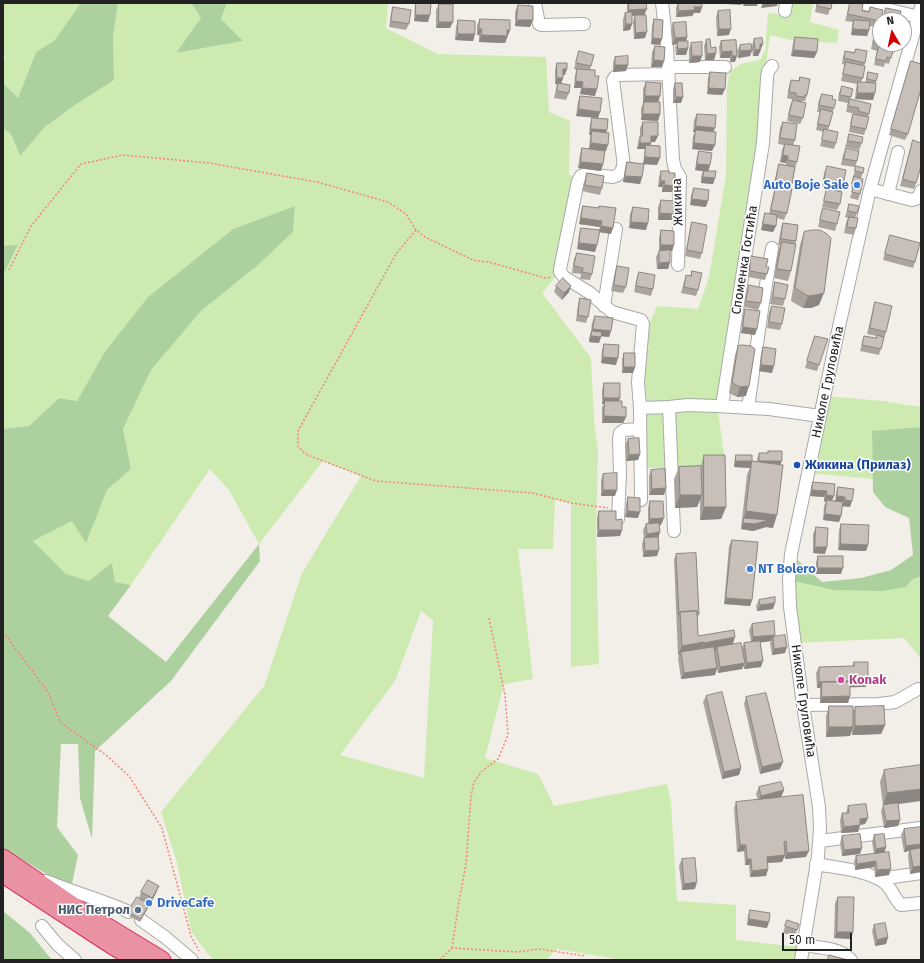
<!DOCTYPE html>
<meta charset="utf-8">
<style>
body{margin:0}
#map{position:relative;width:924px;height:963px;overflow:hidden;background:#f2efe9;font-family:"Fira Sans",sans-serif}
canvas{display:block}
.frame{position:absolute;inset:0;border:4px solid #222;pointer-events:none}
.north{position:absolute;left:872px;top:12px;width:40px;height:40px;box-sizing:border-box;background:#fff;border:1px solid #a7a7a7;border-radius:50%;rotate:351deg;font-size:11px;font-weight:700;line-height:16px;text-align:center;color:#222}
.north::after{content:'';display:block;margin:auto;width:14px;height:18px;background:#d40000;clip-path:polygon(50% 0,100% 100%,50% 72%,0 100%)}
.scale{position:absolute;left:782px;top:933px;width:70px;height:18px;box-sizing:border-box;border:2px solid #222;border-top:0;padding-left:5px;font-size:12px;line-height:14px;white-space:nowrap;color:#222;-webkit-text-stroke:3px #fff;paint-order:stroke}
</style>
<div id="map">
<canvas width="924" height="963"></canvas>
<div class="frame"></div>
<div class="north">N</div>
<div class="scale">50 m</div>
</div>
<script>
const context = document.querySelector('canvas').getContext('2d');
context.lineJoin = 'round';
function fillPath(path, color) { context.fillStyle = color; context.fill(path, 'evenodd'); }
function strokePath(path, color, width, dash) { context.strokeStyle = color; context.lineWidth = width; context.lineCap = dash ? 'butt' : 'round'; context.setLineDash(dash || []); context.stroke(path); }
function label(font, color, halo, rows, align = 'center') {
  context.font = font + ' "Fira Sans",sans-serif'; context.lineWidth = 3; context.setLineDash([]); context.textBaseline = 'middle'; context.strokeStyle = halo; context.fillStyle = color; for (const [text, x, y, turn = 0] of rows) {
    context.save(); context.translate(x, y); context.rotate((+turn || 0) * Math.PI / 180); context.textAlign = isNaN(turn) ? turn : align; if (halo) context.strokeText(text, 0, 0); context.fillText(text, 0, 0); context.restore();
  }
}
fillPath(new Path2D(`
 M3,3H81L54,42L36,52L18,98L3,83V62L6,57L3,56Z
 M114,3H191L201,18L176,53L242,41L221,19L227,3H388L386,28L438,54L546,57L549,112L570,121L569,174L578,181L560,272L542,293L591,358L594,420L598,453L596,533L599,664L571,667V503L555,499L553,549H518L533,679L504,684L485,758L538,774L554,806L667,784L671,803L677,901L736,905V940L789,946L804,945L801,960H623L556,949L546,960H214L207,953L191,931L177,863L161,812L264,686L302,573L361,476L323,461L259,544L229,490L210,469L131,585L115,582L112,564L89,581L65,574L33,541L72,521L86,542L107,490L131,469L123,429L151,370L201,311L257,266L293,232L295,206L233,229L152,294L104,353L77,401L59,398L29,426L3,429V275L18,246L3,247V128L11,134L20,156L17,159L45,127L72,107L114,80L113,37L118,5ZM421,611L433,620L424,778L340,755L395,681Z
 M792,3H813L810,22L839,30L837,43L791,40L770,35L761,101L755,163L718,412L726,468H647V406L654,404L647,400L645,381L649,325L657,306L698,309L709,277L726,175L727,87L730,71L741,64L760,60L765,50L768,13L788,16Z
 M825,396L883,401L921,407V427L872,431L873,479L808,473Z
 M921,576V659L904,638L794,643L789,580L833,590L906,587L913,579Z`), '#cdebb0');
fillPath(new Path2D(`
 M81,3H114L118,4L113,37L114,80L72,107L45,127L20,156L11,134L3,128V83L18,98L36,52L54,41Z
 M191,3H227L221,19L243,41L176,53L201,18Z
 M295,206L293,232L257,266L201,311L151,370L123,429L131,469L107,490L86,543L72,521L33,541L66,574L89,581L112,563L115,582L131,585L108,616L166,662L259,544L260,561L171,681L95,751L92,839L80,798L78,744H61L57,827L78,855L71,889L3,848V429L29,426L59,398L77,401L104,353L148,297L233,229Z
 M18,245L3,275V246Z
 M921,427V576L913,579L906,587L882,591L833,590L789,580L791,554L822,582L861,578L891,570L913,555L909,518L885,507L873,492L872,431Z
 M3,911L30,933L52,960H3Z`), '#add19e');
const minor = new Path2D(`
 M535,3L539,24L542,25L584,24
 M662,3L667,47L673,160L675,169L680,177L678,265
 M861,3L919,17
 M785,11L786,3
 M668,67H725
 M870,189L912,200L918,198L921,191
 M888,194L898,152
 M604,306L616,229
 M722,406L763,143L767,78L768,71L772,66
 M669,407L674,531
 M640,408L669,407L688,405L716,406L769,409L820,416
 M748,408L762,309L772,248
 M641,500L640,408L638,382L643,324L641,320L637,319L612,312L590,293L564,277L560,272V269L578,181L581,176L586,174L613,177C622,175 624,166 623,158L613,80L615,77L618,75L668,74
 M618,519L620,473L619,439L620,433L624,430L640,429
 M803,705L879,704L895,702L918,689
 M820,841L920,828
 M816,864C837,868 868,870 885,883C892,889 894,898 901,905L921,903
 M879,879L921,873
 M46,881C73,892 102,900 129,912
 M141,920L165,937L192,960
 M42,926L57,944L75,960
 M804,945C819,948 839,947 851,960
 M801,960L818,856L820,828L819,807L803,705L790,607L789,580L791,554L840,322L870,189L921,7`);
const highway = new Path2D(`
 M3,858L75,907L162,960
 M3,874L113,946L137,960`);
strokePath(minor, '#a9a9a9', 14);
strokePath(highway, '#dc2a67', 19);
strokePath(new Path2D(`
 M416,230L396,254L298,431V446L305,454L376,481L532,493L571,503L608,508
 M9,270L31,226L81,164L123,155L209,163L317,182L388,202L406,214L416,230L425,237L473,260L489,262L545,278L552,277
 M3,632L48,692L61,723L106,755L129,776L162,828L191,936L199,951
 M452,948L459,901L466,864L471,796L474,782L482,771L498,759L508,735L505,695L489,618
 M440,960L452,948L517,952L539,949L586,956`), '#fa8072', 1.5, [2, 2]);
strokePath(minor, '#fff', 12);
strokePath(highway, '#e892a2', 17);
fillPath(new Path2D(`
 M415,3H431L428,22L414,21Z
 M627,3H646L645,15V38L634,39L633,21L635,16H632V24L630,30L623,31V19L625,13H627Z
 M678,3H702V7L700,13H694L692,16L676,17V8Z
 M817,3H832L828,15L815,12Z
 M850,3L862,11L868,12L870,7L880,20V23L878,27L869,26V30L867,36L851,35L852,26L853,22L845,21Z
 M439,4L450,28H436V10Z
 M518,5L533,20L530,27L515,26V12Z
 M393,7L409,24L406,30L389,27L391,14Z
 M886,8L899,20H882Z
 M718,11L729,35L717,36L716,17Z
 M480,19L510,30L505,43L479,42V35H477V25Z
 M654,19L660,45L651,44L652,26Z
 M458,20L475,34L473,41L455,40L456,27Z
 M673,23L687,37L686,41L688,48L686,55H676L675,47L677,44L672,45L671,29Z
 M880,31L896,48L893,54H892L889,64L885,63L884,67L874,65L877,51L871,49L873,40L875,33L879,34Z
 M795,37L817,52L814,58L791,56L793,43Z
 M754,39L761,50L758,56H753L752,50L750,56L738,58L737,51L740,45H752Z
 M706,40L711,48L716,53L714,60H705L704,46Z
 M736,40L735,62H730V58H720L719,47L721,41Z
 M691,43L700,62L689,63V49Z
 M655,46L664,61L662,67H651L652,52Z
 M856,49L865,63L864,66L863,78L861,82L865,83L868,72L876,81L873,100L855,99L856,89L857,84L841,81L845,65L842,64L843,57L845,51L854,52Z
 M579,51L591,66L590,70L595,76V96L580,94L581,88H574L575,75L577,70L574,69L577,58Z
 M615,57L626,71L613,72V63Z
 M911,61L908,134L905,140L889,135Z
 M557,63L565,75H563V78L561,84L569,93L566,100L554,98L556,89L557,84H555V69Z
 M710,72L725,89L722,95L707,94L708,78Z
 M800,77L807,95L805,101H803L802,102L803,118L800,124L787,121L790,106L793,100H794L787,98L789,86L791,80L798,81Z
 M646,82L658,102L660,114L658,121L641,120V108L644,102H643V89Z
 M675,83L683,97L681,103H673V89Z
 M842,86L851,97L850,99L869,114L868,117L866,129L864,135L849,132L851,120L853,114H856L846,112L848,103L838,101L839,93Z
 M822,94L832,99L834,108L832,115L828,130L836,143L834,149L820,146L824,132L816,130L820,112H817L819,100Z
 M580,96L600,112L598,118L576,116L578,102Z
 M697,114L715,128L713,132L712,151L692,149L693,136L695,132H693L694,120Z
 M592,118L606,132V151H605L603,164L601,171L578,168L580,154L582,148L589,149L590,137L591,135H589L590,124Z
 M643,122L655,142H651L650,145L657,165L643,164L645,149H637L638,142L640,136V128Z
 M783,122L795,140L793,145L797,162L795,168L792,184L790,188L787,213L784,220L777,218L773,232L761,230L763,220L765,213L769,214L774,192L775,188L773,187L777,170L779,164L786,165V163L780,162L782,150L784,145L778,144L780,128Z
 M849,134L862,143L859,150L845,147L847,141Z
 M913,140L916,183L914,189L900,186L911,147Z
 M846,148L857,161L855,167L841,165L843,155Z
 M699,151L710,165L708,171L715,178L713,184L701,183V177L703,171L695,170L697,157Z
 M627,162L642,177L640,184L623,182L625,169Z
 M827,166L843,185L841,191L840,204L837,210L822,207L827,189L822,188L824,173Z
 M856,166L863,173L861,178L860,194L858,200L850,198L853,188L851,187L854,178H853Z
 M661,171L669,173L675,186L672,192H662V187H658L659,177Z
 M587,173L602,188L600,195L582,191L585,179Z
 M694,188L706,207L690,205L691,195Z
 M661,200L674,214L672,220H658V207Z
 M849,204L857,213L855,218L856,228L854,235L844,233L846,223L848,218L845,217Z
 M583,206L598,208L599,206L611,234L599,232L597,245L595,252L577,249L579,234L581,228L599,230L600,227L579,224L581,212Z
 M633,207L646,230L629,228L630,214Z
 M823,208L837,224L835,231L818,227L821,215Z
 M692,222L702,253L700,259L685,256L690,229Z
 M783,223L796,241L795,244L791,271L788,281L774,278L778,251L780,245H778L781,229Z
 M661,230L674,245L672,251H670V262L668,269H657L656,257L659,251V237Z
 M804,232L819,305L811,308H803L791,301L800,245Z
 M890,235L915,262L913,268L883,260Z
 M577,253L592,274L590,280L580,279L581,274L572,273L574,259Z
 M751,256L766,267L767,274L765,280L748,277L749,262Z
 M617,266L626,287L623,293L611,291L615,272Z
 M692,271L698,290L696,296L681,293L684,282L686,275L690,276Z
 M639,272L653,289L651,296L634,292L637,279Z
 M775,282L785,299L783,306L770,304L773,289Z
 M749,285L761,303L758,310L744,307L747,291Z
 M556,286L569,292L562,300L554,292Z
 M580,298L588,317L586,323L576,321L578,305Z
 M875,302L886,332L879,355L860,351L864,336L876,338L877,336L867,334L873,309Z
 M772,306L782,324L780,330L767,328L769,312Z
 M745,309L755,335L741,333L743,316Z
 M595,316L611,331L609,337L601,336L599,343L589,342V338L591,332L592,323Z
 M815,336L819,365L817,371L805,368Z
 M604,344L616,365L601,363L602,350Z
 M738,346L746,396L737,397L729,393L735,355Z
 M763,347L772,373L759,371L761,354Z
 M624,353L635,367L633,373H622V359Z
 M604,383L619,401L622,407L626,417L623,423H602V407L604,404H602V389Z
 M628,439L640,454L638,460L626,461L625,445Z
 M768,451L780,465L773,528L766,527L753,531L741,529L747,474L750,468L734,467V462L736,455L752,461L757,462V459L759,453H768Z
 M704,455L726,507L721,519L700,520V500L697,507L675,508L674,479L679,467L701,466Z
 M651,470L666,488L664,495H649V476Z
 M603,474L615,496H601V480Z
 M813,482L834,496L832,500L835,501L836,493L838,487L850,507L842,506L841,516L839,522L823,520L824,506L826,502L824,501V497L810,496L811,488Z
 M628,497L638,518L625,517L626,504Z
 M650,501L661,525H660L657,556L643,557L642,544L644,538L643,530L646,524H648V507Z
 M599,511L616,520L622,530L620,536L597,537V517Z
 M841,524L868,545L866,551L838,550L839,530Z
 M816,527L825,554L813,553V534Z
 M732,540L752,600L750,606L724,604L729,546Z
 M676,554L699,614L697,620L698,636L733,644L742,648L744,643L751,642L749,630L752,624L774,637L785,653L772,655L770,643L771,641L761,642V667L744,669V665L742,669L718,673L717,669L715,675L681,679L678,658L679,655H678L674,560Z
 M818,556L841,574H816V562Z
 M759,600L773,609L757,611L756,606Z
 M854,662L866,687H850V696L848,703H820V688H817L816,673L819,667L852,666Z
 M706,696L741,768L739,775L722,779L703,702Z
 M746,697L780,769L760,774L744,704Z
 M829,706L853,712L855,707L885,725L881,734L852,735V730L850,736L826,737V716Z
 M884,770L898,804L900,820L898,826L884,828L881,811L883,806L880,782Z
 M759,787L784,790L781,797L777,798L806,857L785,859V856L782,862L768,863V869L766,876L750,877L749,865H745L744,851L737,852L734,808L736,802L758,800L756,794Z
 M848,806L868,818L865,824L860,825L858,832L841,833L840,820L842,813H846Z
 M904,829L921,872L910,874L908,856L909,851L904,852L901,835Z
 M874,835L886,847L884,853L889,875L875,877L874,867L855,870L854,862L856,856L874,854L872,842Z
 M842,836L860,854L842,856L840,843Z
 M682,859L695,889L682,890L679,866Z
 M159,886L155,895L140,922L127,915L128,912L139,898L141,892Z
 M838,897L853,932L851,939L834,938L835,903Z
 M750,910L767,928L747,925L748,916Z
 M787,920L797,930L795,936L783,933Z
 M874,925L888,937L886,944L875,946L872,931Z`), '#aba49e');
fillPath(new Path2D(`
 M726,3H742L741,5L726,4Z
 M744,3H758L757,6H743Z
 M763,3H778L777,6L761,8Z
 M694,7H702L700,13H694L692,16L676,17L679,11Z
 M647,9L644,15L627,16L629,10Z
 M416,15H430L428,22L414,21Z
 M517,20H533L530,27L515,26Z
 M439,22H453L450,28H436Z
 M626,24H632L630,30L623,31Z
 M479,29H482L479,35H477Z
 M719,29H731L729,35L717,36Z
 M853,29L869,30L867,36L851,35Z
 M507,30H510L505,43L479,42L481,35Z
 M647,32L645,38L634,39L636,33Z
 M458,34H475L473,41L455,40Z
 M687,37L685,44L678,41L677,44L672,45L675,38Z
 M653,38L662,39L660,45L651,44Z
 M760,44H763L758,56H753L755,50Z
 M688,48L686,55H676L678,49Z
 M752,50L750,56L738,58L740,51Z
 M794,50L817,52L814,58L791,56Z
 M732,51L730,58H720L722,52Z
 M716,53L714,60H705L707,54Z
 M692,56H702L700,62L689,63Z
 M732,56H737L735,62H730Z
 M654,60L664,61L662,67H651Z
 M615,65H628L626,71L613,72Z
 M563,69H567L565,75H561Z
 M557,78H563L561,84H555Z
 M576,81L583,82L581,88H574Z
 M582,88L597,89L595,96L580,94Z
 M709,88L725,89L722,95L707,94Z
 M858,93H875L873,100L855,99Z
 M645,96H660L658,103L643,102Z
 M676,97H683L681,103H673Z
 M579,109L600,112L598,118L576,116Z
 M643,114H660L658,121L641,120Z
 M696,126L715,128L712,134L696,130L695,132H693Z
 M591,129L607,130L605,136L592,131L591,135H589Z
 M651,136H658L655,142H649Z
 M591,143L608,145L606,151L588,150Z
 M640,143H651L649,150L646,145L645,149H637Z
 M694,143L715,145L712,151L692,149Z
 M783,155L788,156L786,163L780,162Z
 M645,157L660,158L657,165L643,164Z
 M581,162L603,164L601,171L578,168Z
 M697,164L710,165L708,172L695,170Z
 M625,176L642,177L640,184L623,182Z
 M703,177L715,178L713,184L701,183Z
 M661,181H665L662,187H658Z
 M664,185L675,186L672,192H662Z
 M692,199L708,201L706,207L690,205Z
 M660,213L674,214L672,220H658Z
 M581,218L602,221L600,227L579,224Z
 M631,222L648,223L646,230L629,228Z
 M763,224L776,226L773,232L761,230Z
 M601,226L613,228L611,234L599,232Z
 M579,243L597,245L595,252L577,249Z
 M661,245H674L672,251H659Z
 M670,262L668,269H657L659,263Z
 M571,286L569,292L562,300L564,293Z
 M824,293L819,305L811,308H803L808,296Z
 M743,327L757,329L755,335L741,333Z
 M593,329L611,331L609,337L591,335Z
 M591,336L601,337L599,343L589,342Z
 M603,357L618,358L616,365L601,363Z
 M761,365L774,366L772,373L759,371Z
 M624,367H635L633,373H622Z
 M749,386L746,396L737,397L740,387Z
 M604,398H620L618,404L605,401L604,404H602Z
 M604,416L626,417L623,423H602Z
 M640,454L638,460L626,461L629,455Z
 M736,461H752L750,468L734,467Z
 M759,461H782L779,467H757Z
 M666,488L664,495H649L652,489Z
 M603,490H617L615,496H601Z
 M812,490L827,491L824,497L810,496Z
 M680,495H702L697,507L675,508Z
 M826,495L834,496L831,502L827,500L826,502L824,501Z
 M837,496L845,497L843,503H835Z
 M845,500L852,501L850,507L842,506Z
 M704,507H726L721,519L700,520Z
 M628,511L640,512L638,518L625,517Z
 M746,511L777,515L773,528L766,527L753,531L741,529Z
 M825,514L841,516L839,522L823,520Z
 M664,518L661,525H648L650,519Z
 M599,530H622L620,536L597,537Z
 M660,532L658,539L645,540L647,534Z
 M841,544L868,545L866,551L838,550Z
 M815,547H827L825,554L813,553Z
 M659,550L657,556L643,557L645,551Z
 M818,568H843L841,574H816Z
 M726,598L752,600L750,606L724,604Z
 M775,603L773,609L757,611L760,605Z
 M775,635L773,640V637L771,641L751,644L753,637Z
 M735,637L732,647H717L716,650L701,653L704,643Z
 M704,642L701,651L681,652L679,655H678L682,646Z
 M787,647L785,653L772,655L774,649Z
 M763,661L761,667L744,669L747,663Z
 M745,663L742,669L718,673L720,667Z
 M717,668L715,675L681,679L684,673Z
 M868,680L866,687L822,688V682L820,688H817L819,682Z
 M850,696L848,703H820L822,697Z
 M885,725L881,734L852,735L855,726Z
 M829,727H853L850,736L826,737Z
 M783,762L780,769L760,774L762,767Z
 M741,768L739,775L722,779L724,772Z
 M921,789V801L884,806L883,805V806L887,793Z
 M784,790L781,797L758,802L761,796Z
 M868,818L865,824L857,825L860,819Z
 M900,820L898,826L884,828L886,821Z
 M860,825L858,832L841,833L844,827Z
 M921,844V850H910L909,851L904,852L906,846Z
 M740,845H746L744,851L737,852Z
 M886,847L884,854L874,855L876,849Z
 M862,848L860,854L842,856L844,850Z
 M809,851L806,857L785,859L787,853Z
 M785,855L782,862L765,863L767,857Z
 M747,859H751L749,865H745Z
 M876,861L874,867L855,870L857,864Z
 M921,866V872L910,874L913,867Z
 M768,869L766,876L750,877L752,871Z
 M891,869L889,875L875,877L877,870Z
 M697,882L695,889L682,890L684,884Z
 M159,886L155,895L140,922L152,898Z
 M749,919L769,922L767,928L747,925Z
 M837,932H853L851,939L834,938Z
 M888,937L886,944L875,946L877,940Z`), '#8b8681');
const building = new Path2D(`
 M416,3H431L430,15H416Z
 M629,3H646L647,9L629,10Z
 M678,3H702V7H694L695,10L679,11Z
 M818,3H832L831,9L817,6Z
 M850,3L863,4L862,11L869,12L870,7L883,10L881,20H880V21L848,14Z
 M439,4H453V22H439Z
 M518,5L533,6V20H517Z
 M393,7L411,10L409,24L391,21Z
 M886,8L901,11L899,20H883Z
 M730,10L731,29H719L718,11Z
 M632,12V24H626L625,13Z
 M635,15H646L647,32L636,33Z
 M480,19L510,20V30H507V36L481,35L482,29H479Z
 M654,19L663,20L662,39L653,38Z
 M458,20L475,21V34H458Z
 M854,20L870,21L869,30L853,29Z
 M686,22L687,37L675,38L673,23Z
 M880,31V44H897L896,48L873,43L875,33L879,34Z
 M795,37L818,39L817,52L794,50Z
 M762,38L763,44H760V49L755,50L754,39Z
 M710,39L711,48L716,47V53L707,54L706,40Z
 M736,40L737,56H732V51L722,52L721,41Z
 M678,41H688V48L678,49Z
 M702,42V56H692L691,43Z
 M751,44L752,50L740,51V45Z
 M655,46L665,47L664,61L654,60Z
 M879,47L893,50L891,58L887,57L886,61L876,59Z
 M856,49L867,51L865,63L844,58L845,51L854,53Z
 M579,51L594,55L591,66L576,63Z
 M628,56V65H615V57Z
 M911,61L921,64V89L908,134L891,129Z
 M846,62L865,66L863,78L843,74Z
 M557,63H567V69H563V78H557Z
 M577,69L595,70V76H599L597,89L582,88L583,82L576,81Z
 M710,72L726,73L725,89L709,88Z
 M868,72L878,74L876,81L867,79Z
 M800,77L810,79L807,95H805L804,97L796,96V93L789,92L791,80L799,81Z
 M646,82L661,83L660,96H645Z
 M858,82L876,83L875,93H858Z
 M558,83L570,85L569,93L557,91Z
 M675,83H682L683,97H676Z
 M842,86L853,89L851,97L840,95Z
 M822,94L833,96L832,99L836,100L834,108L819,105Z
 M580,96L602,98L600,112L579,109Z
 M850,99L871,104L869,114L858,111L859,108L848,106Z
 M793,100L806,103L803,118L789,115Z
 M644,102H660V114H643Z
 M821,109L833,112L829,126L818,124Z
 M697,114L716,115L715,128L696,126Z
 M853,114L869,117L866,129L851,126Z
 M592,118L608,119L607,130L591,129Z
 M643,122H658V136H651V143H640V136H642Z
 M783,122L797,124L795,140L780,138Z
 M824,129L838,132L836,143L822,140Z
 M696,130L716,132L715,145L694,143Z
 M592,131L609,133L608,145L591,143Z
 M849,134L863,137L862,143L848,141Z
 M913,140L921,143V166L916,183L903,179Z
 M785,144L800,146L797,162L788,160V156L783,155Z
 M646,145L660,146V158L645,157Z
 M582,148L605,151L603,164L581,162Z
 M846,148L859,151L857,161L844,159Z
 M699,151L712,153L710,165L697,164Z
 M627,162L644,164L642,177L625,176Z
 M779,164L795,167L792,184L776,181Z
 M827,166L846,170L843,185L824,181Z
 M856,166L864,168L863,173L855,171Z
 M661,171H669V173H675V186L664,185L665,181H661Z
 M704,171H716L715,178L703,177Z
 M587,173L604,176L602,188L585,185Z
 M854,176L863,179L862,186L852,184Z
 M854,184L862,186L860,194L852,192Z
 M776,186L792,189L787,213L771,210Z
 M694,188L709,190L708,201L692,199Z
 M827,188L842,192L840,204L824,201Z
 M661,200L674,201V214L660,213Z
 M849,204L859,206L857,213L848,211Z
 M583,206L599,208V206L616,208L613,228L601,226L602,221L581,218Z
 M633,207L649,209L648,223L631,222Z
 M823,208L840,212L837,224L820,220Z
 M765,213L777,215L776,226L763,224Z
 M849,217L858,218L856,228L847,227Z
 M692,222L707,225L702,253L687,250Z
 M783,223L798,225L796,241L781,239Z
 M581,228L600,230L597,245L579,243Z
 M661,230L674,231V245H661Z
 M812,230H820L827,234L831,238L824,293L816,295L808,296L795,288L804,232Z
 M890,235L920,243L915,262L885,254Z
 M782,242L796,244L791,271L777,269Z
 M670,250V262L659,263V251Z
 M577,253L595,256L592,274L582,272L583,268L574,266Z
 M751,256L768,259L766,267H769L767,274L750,271Z
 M617,266L629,268L626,287L614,285Z
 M692,271L702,273L698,290L684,287L686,275L691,276Z
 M639,272L655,275L653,289L636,286Z
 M563,278L571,286L564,293L556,286Z
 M775,282L788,285L785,299L773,297Z
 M749,285L763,288L761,303L746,301Z
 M580,298L591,300L588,317L578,315Z
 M875,302L892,306L886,332L870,328Z
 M772,306L785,308L782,324L769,322Z
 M745,309L760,311L757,329L743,327Z
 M595,316L613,318L611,331L593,329Z
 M592,331L602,332L601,337L591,336Z
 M877,335L884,337L881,349L862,345L864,336L876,338Z
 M815,336L828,339L819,365L807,361Z
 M604,344L619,345L618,358L603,357Z
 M743,345L751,346L755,349L749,386L740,387L732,383L738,346Z
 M763,347L776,349L774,366L761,365Z
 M624,353H635V367H624Z
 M604,383H620V398H604Z
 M605,401H622V407H626V417L604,416Z
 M639,438L640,454L629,455L628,439Z
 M768,451H782V461H759V453H768Z
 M704,455H725L726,507H704Z
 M736,455H752V461H736Z
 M752,461L783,465L777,515L746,511Z
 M701,466L702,495H680L679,467Z
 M665,469L666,488L652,489L651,470Z
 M617,473V490H603V474Z
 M813,482L835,484L834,496L826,495L827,491L812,490Z
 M838,487L854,489L852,501L845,500V497L837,496Z
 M628,497L640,498V512L628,511Z
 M827,500L843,502L841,516L825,514Z
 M650,501H663L664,518L650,519Z
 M599,511H616V520L622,519V530H599Z
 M744,518L769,520L755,524L743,523Z
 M659,523L660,532L647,534L646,524Z
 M841,524L869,525L868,545L841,544Z
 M816,527L828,528L827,547H815Z
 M658,537L659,550L645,551L644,538Z
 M732,540L758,542L752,600L726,598Z
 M696,553L699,614H697V611L680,612L679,615L676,554Z
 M818,556H843V568H818Z
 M775,597V603L760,605L759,600Z
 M697,611L698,636L734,630L735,637L704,643V642L682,646L680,612Z
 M774,621L775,635L753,637L752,624Z
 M785,635L787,647L774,649L773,637Z
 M760,641L763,661L747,663L744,643Z
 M741,643L745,663L720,667L717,647Z
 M714,647L717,668L684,673L681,652Z
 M854,662H868V680L819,682V667L854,666Z
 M822,682H850V696L822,697Z
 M722,692L741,768L724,772L706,696Z
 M766,693L783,762L762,767L746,697Z
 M829,706H853V727H829Z
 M884,706L885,725L855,726V707Z
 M921,765V789L887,793L884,770Z
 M781,782L784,790L761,796L759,787Z
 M803,795L809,851L787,853L786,841L784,842L785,855L767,857L768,869L752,871L751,859H747L746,845H740L736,802Z
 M898,803L900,820L886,821L883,805Z
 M866,804L868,818L860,819V825L844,827L842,813H849L848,806Z
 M921,827V844L906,846L904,829Z
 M860,834L862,848L844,850L842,836Z
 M884,834L886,847L876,849L874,835Z
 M921,848V866L913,867L910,850Z
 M889,852L891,869L877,870L876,861L857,864L856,856Z
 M695,858L697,882L684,884L682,859Z
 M148,880L159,886L152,898L141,892Z
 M137,897L149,904L141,919L128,912Z
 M838,897H854L853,932H837Z
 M750,910L770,913L769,922L749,919Z
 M787,920L799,924L797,930L785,926Z
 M885,923L888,937L877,940L874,925Z
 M829,955L848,960H828Z`);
fillPath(building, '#c7bfb8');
strokePath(building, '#8b8681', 1);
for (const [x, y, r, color] of [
 [857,185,4,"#3f7fe0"],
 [797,465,4,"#1a4fb4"],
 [750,569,4,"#3f7fe0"],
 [841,680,4,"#d1479c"],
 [149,903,4,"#3f7fe0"],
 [138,910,4,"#5c6f8a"]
]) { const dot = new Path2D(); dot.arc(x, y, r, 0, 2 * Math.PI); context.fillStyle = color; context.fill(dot); strokePath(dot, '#fff', 1.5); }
label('bold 13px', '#366cbe', '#fff', [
 ["Auto Boje Sale",849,185,"right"],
 ["NT Bolero",758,569],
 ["DriveCafe",157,903]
], 'left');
label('13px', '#222', '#fff', [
 ["Жикина",678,202,-92],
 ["Споменка Гостића",745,260,-81],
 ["Николе Груловића",828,382,-78],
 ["Николе Груловића",803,701,82]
]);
label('bold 13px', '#164399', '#fff', [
 ["Жикина (Прилаз)",805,465]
], 'left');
label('bold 13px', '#b23c85', '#fff', [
 ["Konak",849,680]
], 'left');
label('bold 13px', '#4e5e75', '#fff', [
 ["НИС Петрол",130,910]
], 'right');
</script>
